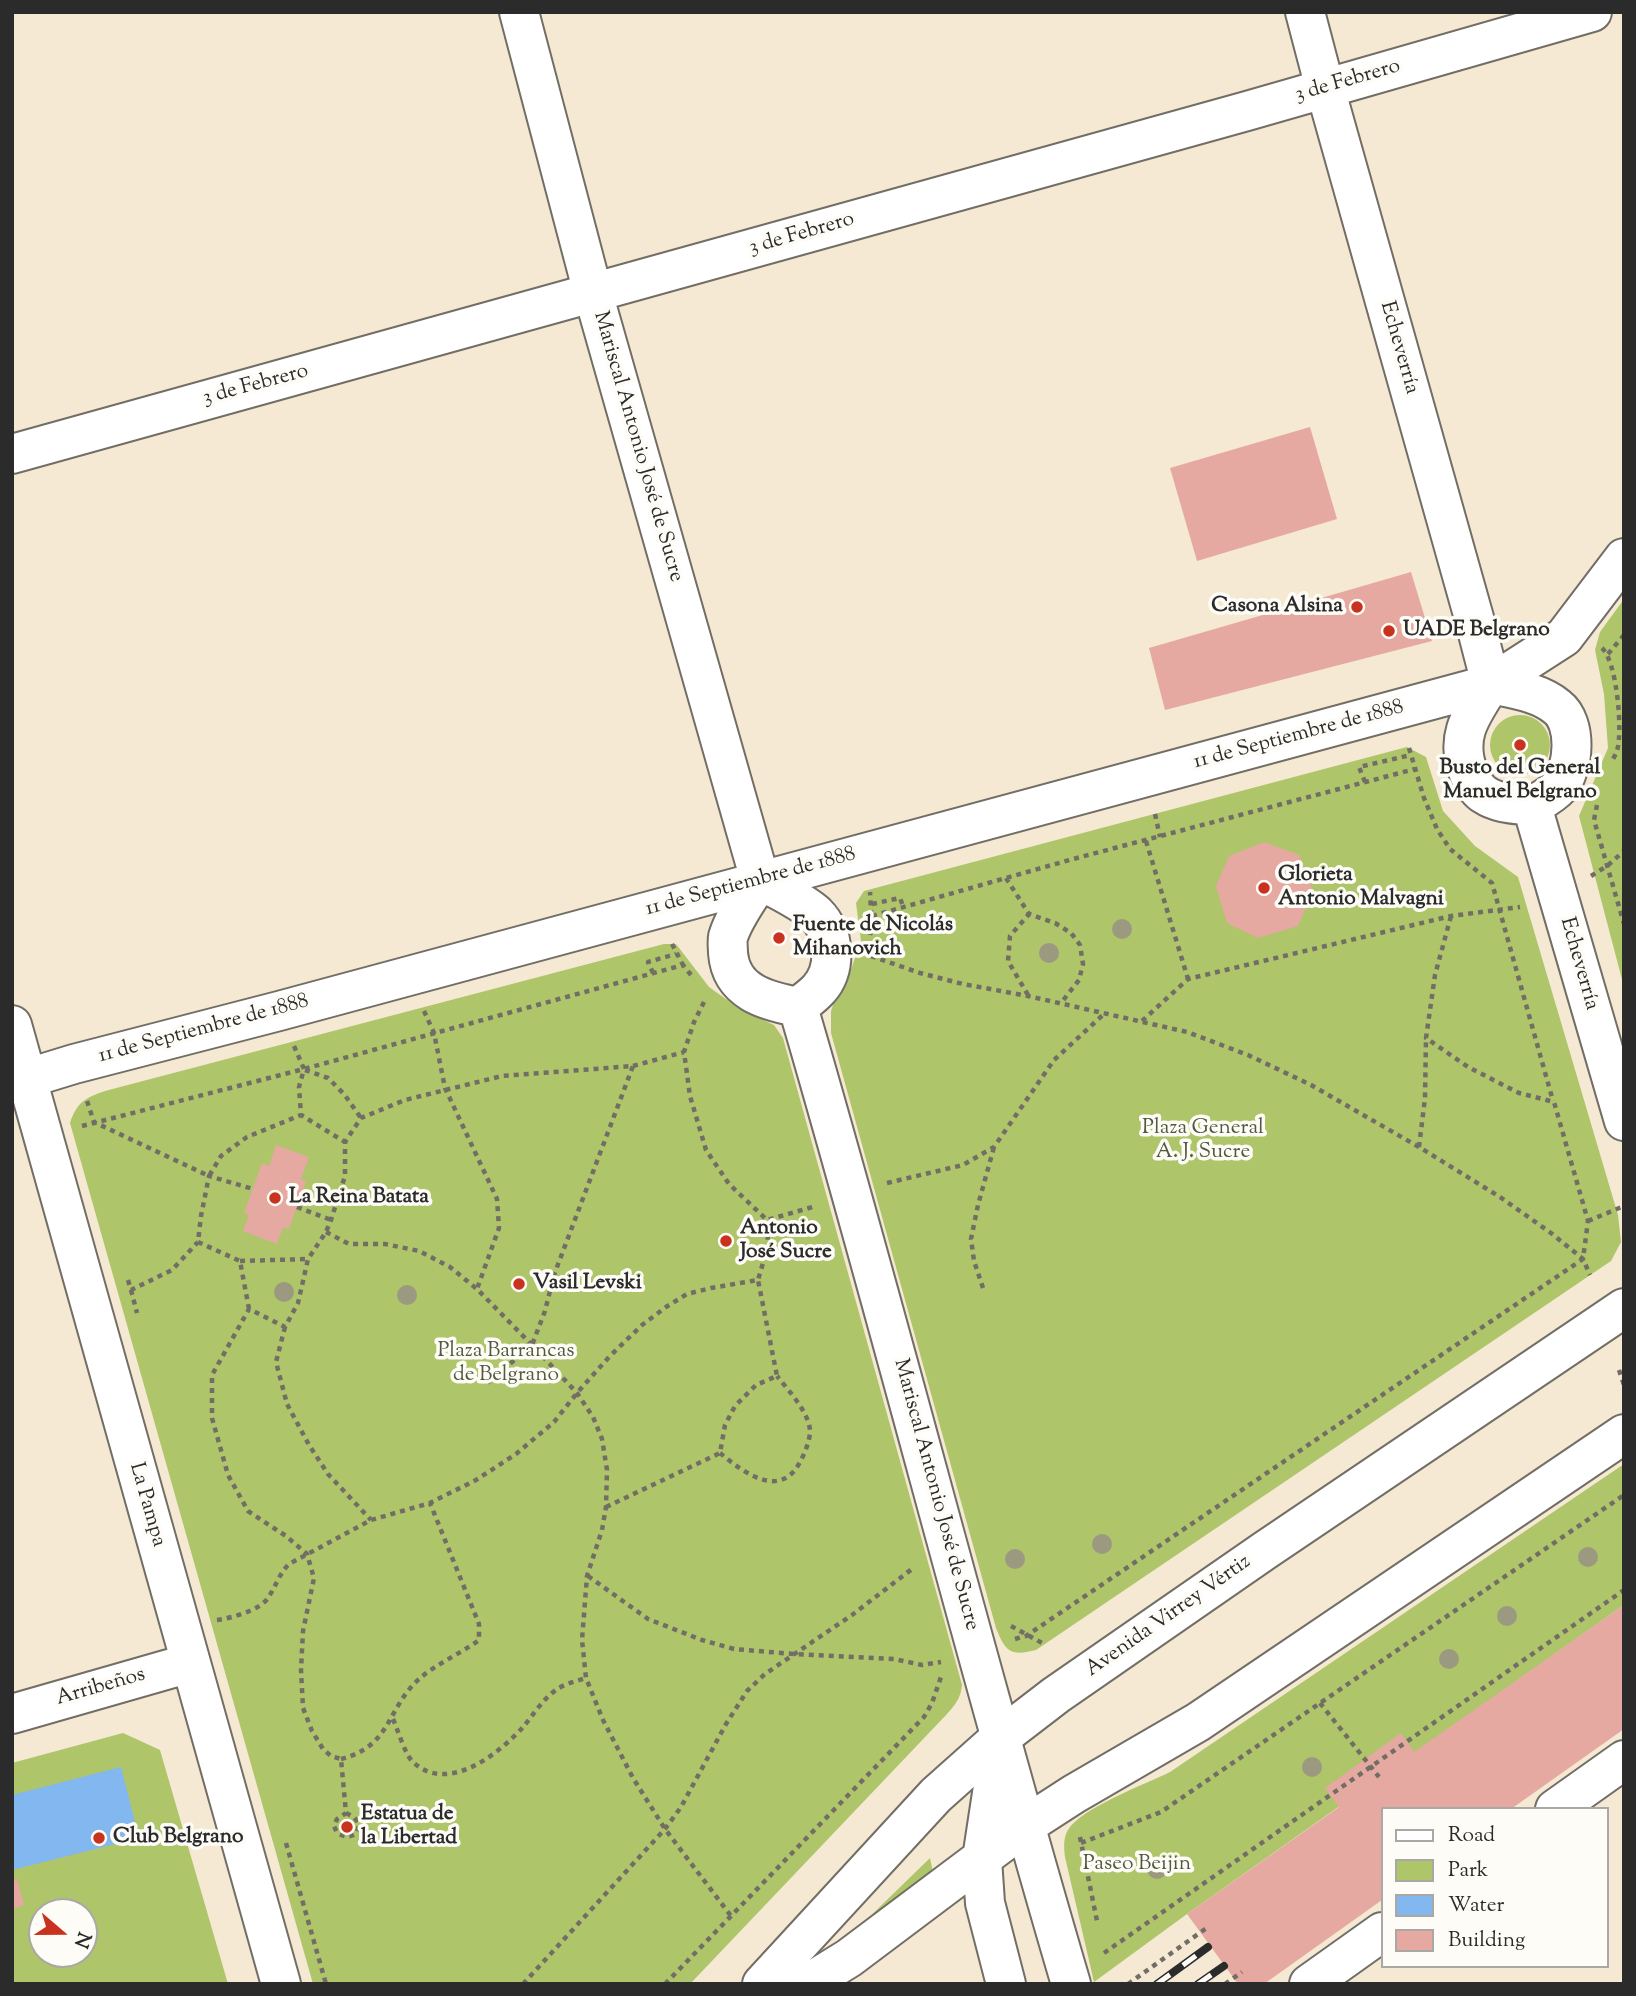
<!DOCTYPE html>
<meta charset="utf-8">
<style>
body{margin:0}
#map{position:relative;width:1636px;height:1996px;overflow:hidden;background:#f5e9d3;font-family:"Sorts Mill Goudy",serif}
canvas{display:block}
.frame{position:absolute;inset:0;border:14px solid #2b2b2b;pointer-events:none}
.legend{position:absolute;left:1381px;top:1807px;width:228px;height:161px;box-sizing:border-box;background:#fdfcf7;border:2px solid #a9a8a5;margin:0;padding:9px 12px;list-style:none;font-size:21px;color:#2b2b2b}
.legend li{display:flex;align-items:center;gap:14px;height:35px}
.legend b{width:35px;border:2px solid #a9a8a5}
.north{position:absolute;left:28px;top:1898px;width:70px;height:70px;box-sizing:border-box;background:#fdfcf7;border:2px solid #a9a8a5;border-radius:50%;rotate:110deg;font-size:19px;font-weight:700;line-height:28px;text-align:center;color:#2b2b2b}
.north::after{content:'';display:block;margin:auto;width:24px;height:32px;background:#c8321e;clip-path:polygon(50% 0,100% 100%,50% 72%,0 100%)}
</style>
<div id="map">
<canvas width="1636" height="1996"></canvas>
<div class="frame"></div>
<ul class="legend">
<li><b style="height:9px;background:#fff"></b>Road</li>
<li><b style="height:19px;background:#aec56a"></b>Park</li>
<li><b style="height:19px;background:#82b7f0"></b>Water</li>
<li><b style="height:19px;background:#e5a9a2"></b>Building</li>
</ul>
<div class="north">N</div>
</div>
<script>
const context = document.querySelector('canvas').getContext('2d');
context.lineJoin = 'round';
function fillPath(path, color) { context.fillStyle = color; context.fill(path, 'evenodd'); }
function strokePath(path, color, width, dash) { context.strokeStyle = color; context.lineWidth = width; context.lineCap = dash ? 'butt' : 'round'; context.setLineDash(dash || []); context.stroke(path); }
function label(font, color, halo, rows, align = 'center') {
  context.font = font + ' "Sorts Mill Goudy",serif'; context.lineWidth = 7; context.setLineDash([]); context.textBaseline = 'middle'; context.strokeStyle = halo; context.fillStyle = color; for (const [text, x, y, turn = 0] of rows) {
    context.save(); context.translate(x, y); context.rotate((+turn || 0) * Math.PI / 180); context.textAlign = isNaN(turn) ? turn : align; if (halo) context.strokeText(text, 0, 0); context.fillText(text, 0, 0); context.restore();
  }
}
fillPath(new Path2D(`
 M1624,599V987L1579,816L1608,748L1604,694L1595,650L1600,632Z
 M1490 745a30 30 0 1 1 60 0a30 30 0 1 1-60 0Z
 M1407,747L1426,757L1443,811L1475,846L1518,877L1618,1215L1621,1242L1611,1261L1036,1650C1011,1656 1006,1653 996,1628L831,1033V1011L836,997L850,972L861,941L856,903L864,891Z
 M664,944H676L709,987L740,1009L774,1025L783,1038L962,1685C961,1698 955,1705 947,1714L690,1984H313L70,1123C77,1102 85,1098 105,1091Z
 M1624,1464V1605L1187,1914L1094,1982L1065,1857C1064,1848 1063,1838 1068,1830C1081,1808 1146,1784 1170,1772Z
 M123,1733L160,1750L228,1984H12V1763ZM42,1912H84V1954H42Z
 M930,1858L934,1877L857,1929Z`), '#aec56a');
fillPath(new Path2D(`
 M121,1767L139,1838L12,1870V1795Z`), '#82b7f0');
fillPath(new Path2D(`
 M1310,427L1337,519L1197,561L1170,468Z
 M1411,572L1432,641L1165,710L1149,648Z
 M1264,842L1299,855L1313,890L1298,926L1258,938L1227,923L1216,886L1229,856Z
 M276,1145L309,1157L301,1179L306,1181L289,1229L283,1227L277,1244L243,1231L249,1215L244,1213L262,1163L269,1166Z
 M1624,1605V1729L1511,1809H1382V1900L1264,1984H1238L1187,1914L1339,1807L1325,1788L1401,1733L1414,1752Z
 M17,1879L24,1905L12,1909V1880Z`), '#e5a9a2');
const minor = new Path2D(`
 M519,12L593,293L760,880C777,890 802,901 816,914C835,933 837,969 819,989C813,996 805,1001 798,1007
 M1305,12L1325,88L1474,618L1491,684C1471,715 1454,737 1469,774C1472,781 1478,791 1485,795C1498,804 1517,804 1532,806C1540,801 1552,795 1559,787C1574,769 1578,723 1557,707C1539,692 1513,689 1491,684
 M12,454L1247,111L1592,12
 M1532,806L1624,1121
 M760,880C749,898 734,917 728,937C727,942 728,948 728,953C731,992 766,1001 798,1007
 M798,1007C893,1331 975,1660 1071,1984
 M12,1025L281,1984
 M12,1083L74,1064L279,1011L1491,684L1564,637L1624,558
 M12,1714L190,1663
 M999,1747L982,1859L985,1903L1006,1984
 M1555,1809L1624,1760
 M807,1984L849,1958L1026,1825L1074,1794L1198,1722L1624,1434
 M1309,1984L1382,1932`);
const major = new Path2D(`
 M762,1984L936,1795L1000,1738L1056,1695L1264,1551L1624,1308`);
strokePath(minor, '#726e66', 42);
strokePath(major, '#726e66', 42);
strokePath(new Path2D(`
 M1602,648C1617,662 1623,731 1617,751C1616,754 1614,757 1612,761
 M1608,654L1624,635
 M1409,748L1424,798L1437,829L1450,849L1492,883L1553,1101
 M1365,782L1359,767L1411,755
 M1597,805L1594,820L1624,924
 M1155,814L1160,837
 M1146,841L1188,979
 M1591,876L1607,866L1624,851
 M1006,878L1029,914L1055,923L1071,933L1080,945L1083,964L1079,980L1061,1003
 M872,904L900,898L903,906
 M872,916L1073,859L1415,769
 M870,935L872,927L870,892
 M672,944L683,965
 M871,956L920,973L963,984L1028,996L1187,1032L1248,1055L1311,1085L1419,1147L1500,1197L1551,1233L1583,1259L1590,1275
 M653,973L648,962L676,954
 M1028,995L1008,961L1010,936L1029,914
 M704,1002L694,1022L684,1052L690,1096L706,1150L729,1184L767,1220L816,1206
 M424,1011L434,1033L445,1088L497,1199L499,1228L477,1289
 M1142,1021L1188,979L1451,916L1520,907
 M294,1046L304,1069L299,1087L301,1115L345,1142
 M633,1066L684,1052
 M305,1070L328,1078L344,1094L361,1118
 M87,1101L94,1122L209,1176L221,1156L247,1137L301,1115
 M82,1126L304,1069L683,965L691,975
 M1419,1147L1425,1098L1426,1039
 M887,1183L963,1165L994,1147L1054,1060L1105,1013
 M297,1207L331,1220
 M1588,1221L1624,1206
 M326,1232L349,1244H385L419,1251L450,1267L477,1289L532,1345L577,1393L593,1417L602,1439L607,1470L606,1507L602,1530L587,1576L582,1640L586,1678L603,1720L633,1778L665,1829L731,1916
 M240,1261L308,1259
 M128,1280L131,1290L172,1270L198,1242
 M983,1288L974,1261L971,1239L978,1205L994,1147
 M131,1290L137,1313
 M249,1309L240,1261L198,1242L201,1216L209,1176L253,1189
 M285,1327L276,1362L287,1404L309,1445L328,1474L371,1520
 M1619,1370L1624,1385
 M720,1453C744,1473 780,1500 800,1462C805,1453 810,1440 810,1431C809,1412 788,1390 777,1376
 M606,1507L720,1453L725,1425L735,1406L756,1385L777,1376L758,1280
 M588,1576L648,1619L702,1640L734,1649L794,1654L894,1659L922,1665L941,1662
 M217,1620C232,1618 260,1610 268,1598C276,1586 279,1574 289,1564L371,1520L430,1503L476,1480L516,1454L554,1422L577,1393L609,1357L642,1325L666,1307L687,1294L711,1288L758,1280L768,1246L767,1220
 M1011,1626L1044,1644
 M1015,1639L1026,1636L1583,1259L1588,1221L1554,1102L1519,1093L1468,1067L1426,1038L1435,975L1451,916
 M1320,1703L1379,1777
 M393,1719C398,1730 405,1755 413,1762C448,1795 500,1753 524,1726C534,1714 543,1699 556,1690C564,1684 576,1681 586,1678
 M341,1759C392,1746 386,1709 419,1679C436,1664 460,1654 479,1640V1624L430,1503
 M346,1813L354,1817L359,1824L357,1833C349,1838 345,1837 337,1833L334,1826L337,1819L346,1813L341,1759L331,1756L323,1749L312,1731L303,1708L301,1670L303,1631L314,1578L307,1554L286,1536L248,1511L228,1475L212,1418V1375L249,1309L285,1327L298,1303L308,1259L326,1232L331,1220L345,1176V1142L361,1118L405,1100L502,1076L633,1066L554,1275L545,1311L532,1345L485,1385
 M1080,1837L1097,1921
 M286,1843L326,1984
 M1081,1843L1161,1812L1624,1495
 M1104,1953L1624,1590
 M523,1984L665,1829L681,1807L726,1724L747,1691L765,1674L852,1615L912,1569
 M665,1984L924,1717L932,1703L941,1677
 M1128,1984L1208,1927
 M1225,1984L1242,1972`), '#726e66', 4.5, [5, 5]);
strokePath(minor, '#fff', 38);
strokePath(major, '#fff', 38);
const rail = new Path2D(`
 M1157,1984L1208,1947
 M1198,1984L1224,1966`);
strokePath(rail, '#2b2b2b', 8);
strokePath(rail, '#fdfcf7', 5, [16]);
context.fillStyle = '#9b9a81';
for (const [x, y] of [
 [1122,929],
 [1049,953],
 [284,1292],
 [407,1295],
 [1102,1544],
 [1588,1557],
 [1015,1559],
 [1507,1616],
 [1449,1659],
 [1312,1767],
 [1157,1869]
]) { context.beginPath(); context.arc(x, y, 10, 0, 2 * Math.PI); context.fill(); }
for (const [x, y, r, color] of [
 [1357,607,7,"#c8321e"],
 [1389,631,7,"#c8321e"],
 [1520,745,7,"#c8321e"],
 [1264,888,7,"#c8321e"],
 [779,938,7,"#c8321e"],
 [275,1198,7,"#c8321e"],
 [726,1241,7,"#c8321e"],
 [519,1284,7,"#c8321e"],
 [347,1827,7,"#c8321e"],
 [99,1838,7,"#c8321e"]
]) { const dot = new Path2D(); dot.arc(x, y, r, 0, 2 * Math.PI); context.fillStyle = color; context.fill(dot); strokePath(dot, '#fdfcf7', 2.5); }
label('21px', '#2b2b2b', '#fdfcf7', [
 ["3 de Febrero",1348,82,-16],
 ["3 de Febrero",802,235,-16],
 ["Echeverría",1398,348,74],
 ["3 de Febrero",256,386,-15],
 ["Mariscal Antonio José de Sucre",637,447,74],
 ["11 de Septiembre de 1888",1299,736,-15],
 ["11 de Septiembre de 1888",751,883,-15],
 ["Echeverría",1578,964,74],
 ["11 de Septiembre de 1888",204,1030,-15],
 ["Mariscal Antonio José de Sucre",935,1495,75],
 ["La Pampa",146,1505,74],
 ["Avenida Virrey Vértiz",1169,1617,-35],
 ["Arribeños",101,1688,-16]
]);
label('bold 21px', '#2b2b2b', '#fdfcf7', [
 ["Casona Alsina",1343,607,"right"],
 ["UADE Belgrano",1403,631],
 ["Busto del General",1520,769,"center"],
 ["Manuel Belgrano",1520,793,"center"],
 ["Glorieta",1278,876],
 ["Antonio Malvagni",1278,900],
 ["Fuente de Nicolás",793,926],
 ["Mihanovich",793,950],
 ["La Reina Batata",289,1198],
 ["Antonio",740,1229],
 ["José Sucre",740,1253],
 ["Vasil Levski",533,1284],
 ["Estatua de",361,1815],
 ["la Libertad",361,1839],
 ["Club Belgrano",113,1838]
], 'left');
label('21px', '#52593e', '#fdfcf7', [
 ["Plaza General",1203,1129],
 ["A. J. Sucre",1203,1153],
 ["Plaza Barrancas",506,1352],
 ["de Belgrano",506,1376],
 ["Paseo Beijin",1137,1865]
]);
</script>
